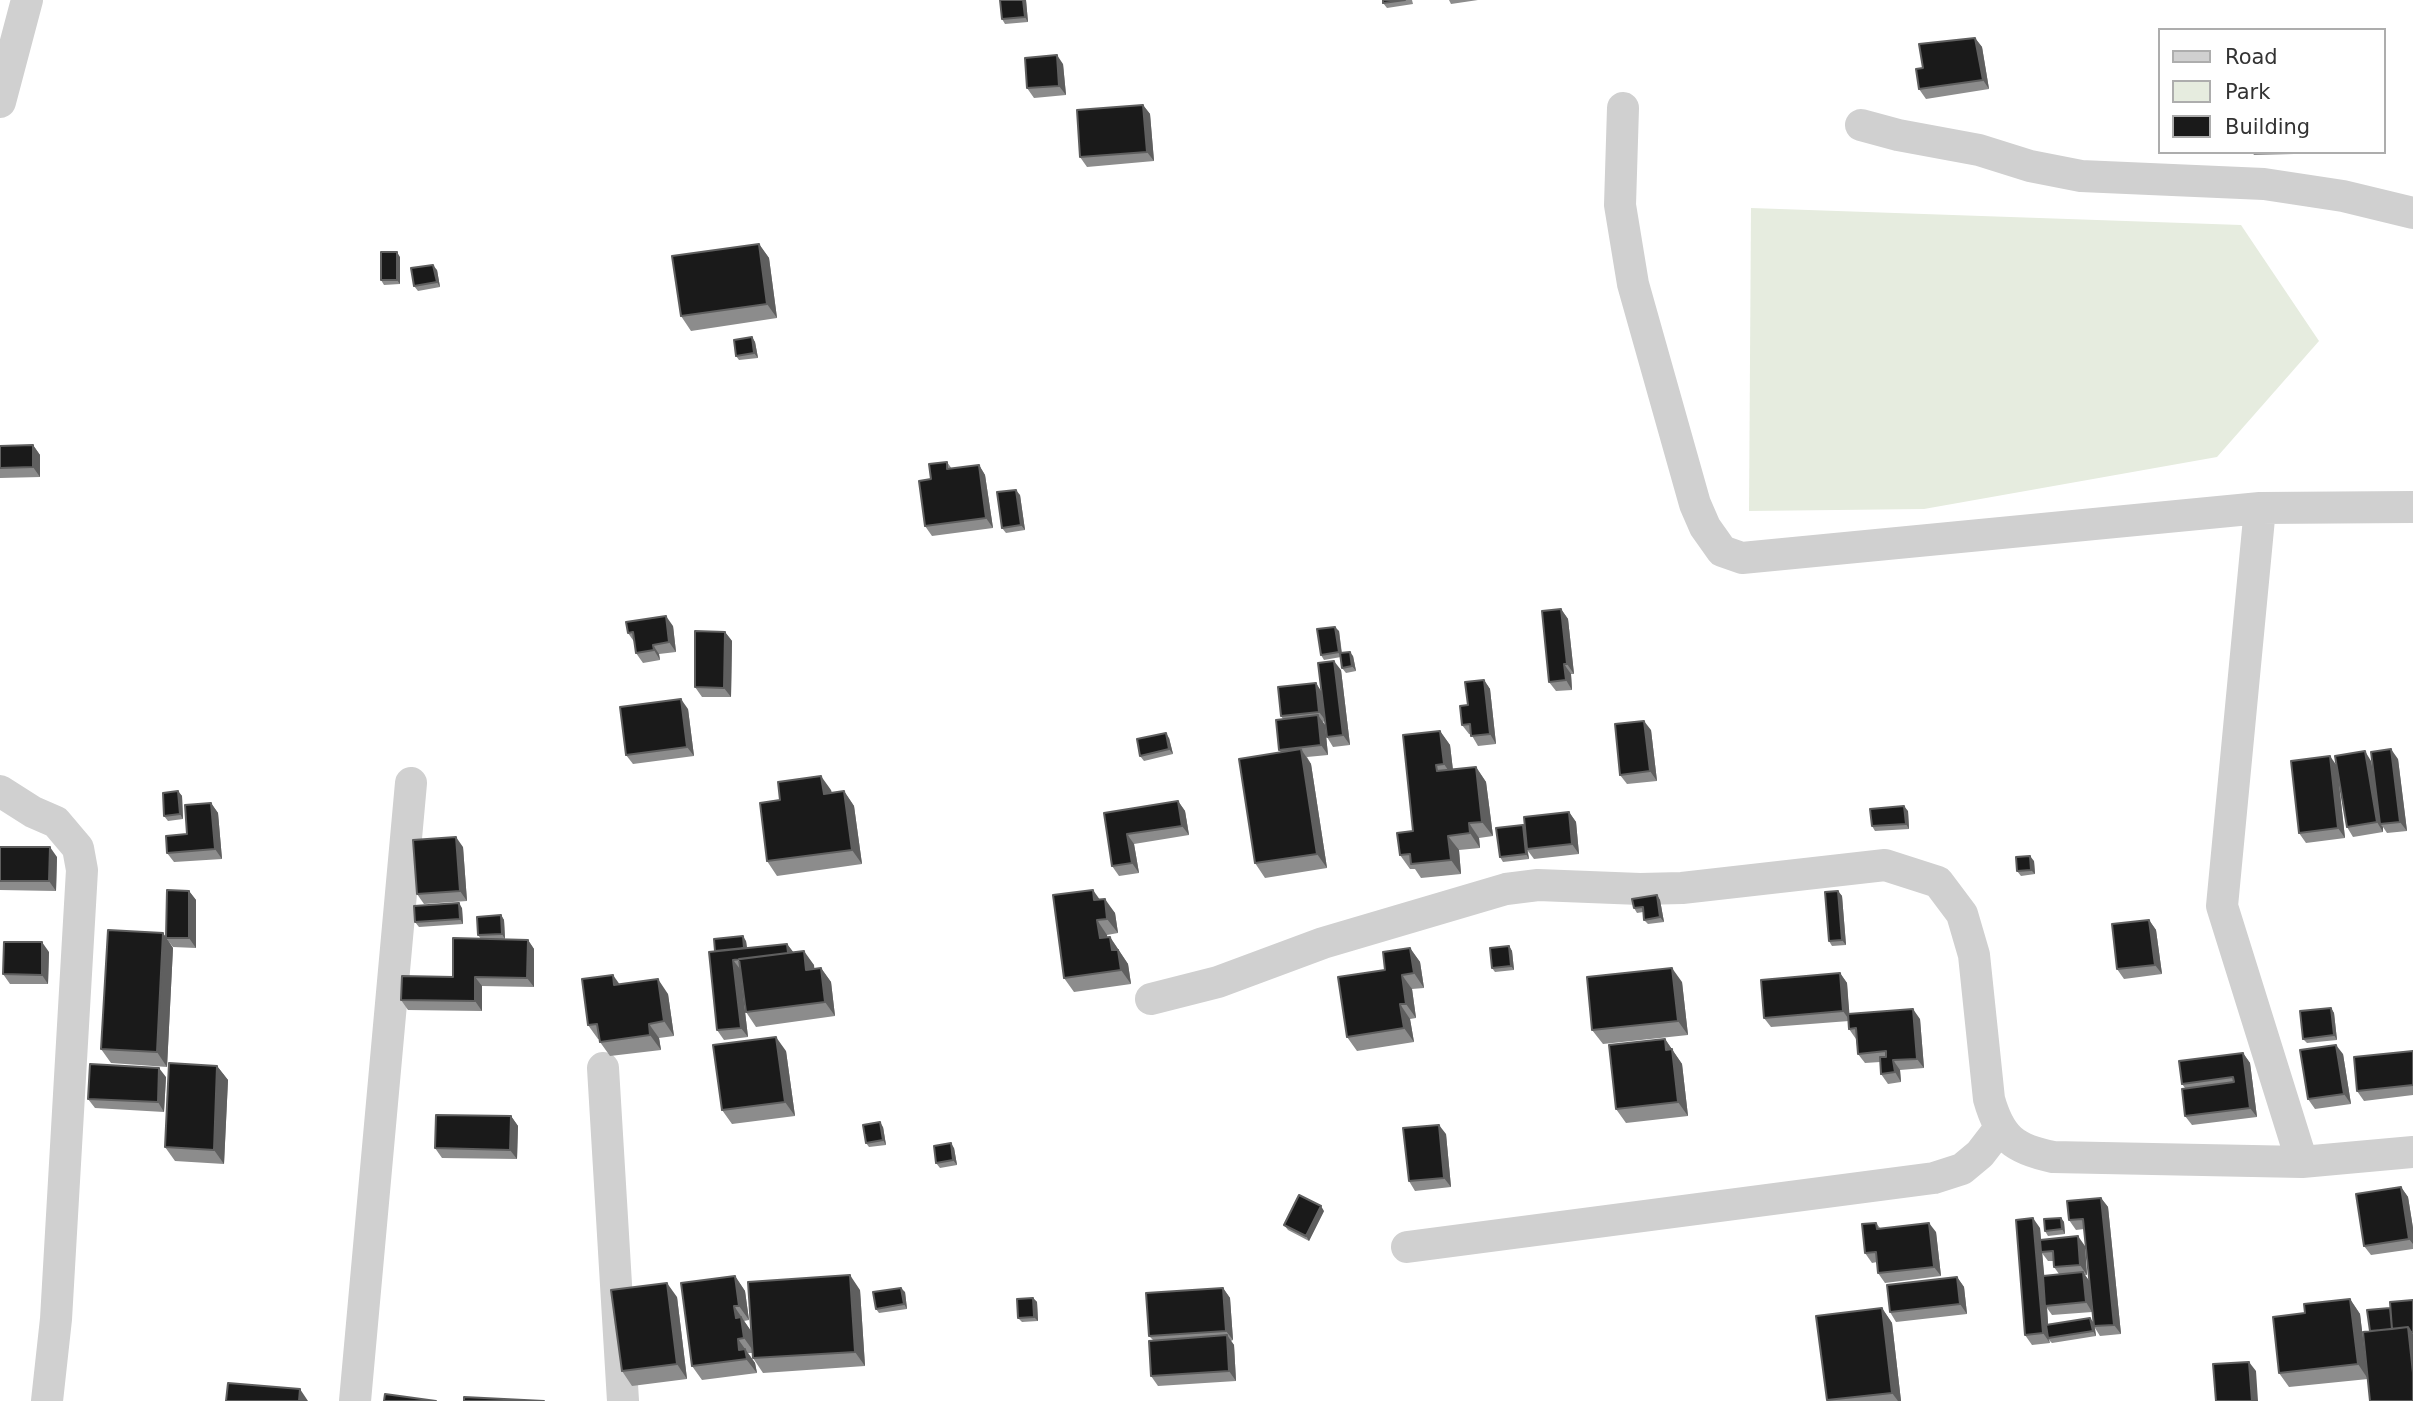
<!DOCTYPE html>
<style>
body{margin:0}
#map{position:relative;width:2413px;height:1401px;overflow:hidden;background:#fff;font-family:"DejaVu Sans",sans-serif}
canvas{display:block}
.legend{position:absolute;left:2158px;top:28px;width:228px;height:126px;box-sizing:border-box;background:#fff;border:2px solid #adadad;margin:0;padding:9px 12px;list-style:none;font-size:21px;color:#333}
.legend li{display:flex;align-items:center;gap:14px;height:35px}
.legend b{width:35px;border:2px solid #adadad}
</style>
<div id="map">
<canvas width="2413" height="1401"></canvas>
<ul class="legend">
<li><b style="height:9px;background:#d0d0d0"></b>Road</li>
<li><b style="height:19px;background:#e6ecdf"></b>Park</li>
<li><b style="height:19px;background:#1a1a1a"></b>Building</li>
</ul>
</div>
<script>
const context = document.querySelector('canvas').getContext('2d');
context.lineJoin = 'round';
function fillPath(path, color) { context.fillStyle = color; context.fill(path, 'evenodd'); }
function strokePath(path, color, width, dash) { context.strokeStyle = color; context.lineWidth = width; context.lineCap = dash ? 'butt' : 'round'; context.setLineDash(dash || []); context.stroke(path); }
fillPath(new Path2D(`
 M1751,208L2241,225L2319,341L2217,457L1924,509L1749,511Z`), '#e6ecdf');
strokePath(new Path2D(`
 M0,102L27,0
 M1623,108L1620,205L1633,284L1695,504L1705,527L1722,551L1742,558L2260,508L2413,507
 M1861,125L1898,135L1979,150L2030,166L2081,176L2264,184L2343,196L2413,213
 M2260,508L2222,906L2302,1162
 M0,791L33,812L56,822L78,848L82,870L56,1319L47,1401
 M1151,999L1218,982L1323,943L1506,889L1538,885L1640,889L1682,888L1885,865L1938,882L1962,914L1974,955L1989,1099C2000,1138 2014,1149 2053,1157L2302,1162L2413,1152
 M603,1068L623,1401
 M1407,1247L1934,1178L1962,1169L1980,1154L2000,1128
 M355,1401L411,783`), '#d0d0d0', 32);
fillPath(new Path2D(`
 M1000,0H1026L1028,22L1005,24L1002,19Z
 M1383,0H1412L1413,4L1387,8L1383,3Z
 M1449,0H1478L1451,4Z
 M1975,38L1982,47L1989,89L1926,99L1919,89L1923,68Z
 M1063,64L1066,95L1034,98L1027,88Z
 M1143,105L1150,114L1154,161L1087,167L1080,157Z
 M2252,152H2294V154L2254,155Z
 M759,244L769,258L777,318L691,331L681,316Z
 M400,257V284L384,285L381,280Z
 M437,270L440,287L418,291L414,286Z
 M752,337L755,342L758,358L739,360L736,356Z
 M33,445L40,455V477L0,478V446Z
 M947,462L952,469L979,465L985,475L993,528L932,536L925,526L931,479Z
 M1020,495L1025,530L1006,533L1002,528Z
 M1561,609L1568,619L1574,674H1571L1572,690L1556,691L1549,682Z
 M673,626L676,652L659,654L660,660L643,663L636,653L635,643L628,633Z
 M1339,631L1342,653L1353,656L1356,671L1346,673L1342,668L1341,657L1324,660L1321,655Z
 M725,632L732,641L731,697H702L695,687Z
 M1341,670L1350,745L1333,747L1327,737L1325,721L1323,722L1325,725L1328,755L1307,757L1311,764L1327,868L1265,878L1255,863L1281,752L1279,750L1283,719L1281,716L1316,683L1321,691Z
 M1484,680L1490,689L1496,744L1478,746L1471,734H1469L1462,725L1468,705Z
 M688,709L694,756L633,764L626,755Z
 M1651,730L1657,781L1627,784L1620,775Z
 M1440,731L1450,745L1453,770L1476,767L1486,782L1493,836L1479,838L1480,848L1459,850L1461,874L1421,878L1415,869H1410L1400,855L1413,831Z
 M1169,738L1173,754L1144,761L1140,756Z
 M2398,759L2407,831L2387,833L2383,827V832L2353,837L2347,827L2338,774L2345,838L2306,843L2299,833L2336,765L2371,761L2374,776Z
 M831,790L832,793L844,791L854,806L862,864L777,876L767,861L780,800Z
 M178,791L182,796L183,819L168,821L164,816Z
 M1178,801L1185,811L1189,835L1134,844L1139,873L1119,876L1112,866L1104,813Z
 M211,803L218,813L222,859L174,862L167,853L187,834Z
 M1908,811L1909,829L1875,831L1872,826Z
 M1569,812L1576,822L1579,854L1534,859L1528,851L1529,859L1503,862L1500,857L1525,829Z
 M0,847L57,857L56,891L0,890Z
 M463,847L467,901L424,904L417,894Z
 M2034,861L2035,874L2021,876L2017,871Z
 M189,891L196,900V948L173,947L166,938Z
 M1838,891L1842,896L1846,945L1832,946L1829,941Z
 M1657,895L1660,900L1664,922L1648,924L1644,920L1643,912L1637,913L1634,908Z
 M1100,899L1115,913L1118,933L1107,935V937H1110L1128,964L1131,984L1074,992L1064,978Z
 M462,908L463,924L419,927L415,922Z
 M501,915L504,920L505,939H498L528,940L534,949V987L482,986V1011L408,1010L401,1000L453,977L481,939L478,935Z
 M2149,920L2156,930L2162,974L2124,979L2117,969Z
 M163,933L173,948L167,1067L111,1063L101,1049Z
 M746,941L747,948L787,944L793,952L814,965V969L821,968L831,982L835,1016L756,1027L746,1012L740,969L748,1037L724,1040L717,1030L715,951Z
 M1509,946L1512,951L1514,970L1495,972L1492,968Z
 M1410,948L1420,962L1424,988L1412,989L1416,1018L1410,1019L1414,1042L1357,1051L1347,1037L1385,970Z
 M49,952L48,984H10L3,974Z
 M1840,973L1847,983L1849,1014L1920,1019L1924,1068L1900,1070L1901,1082L1888,1084L1881,1074L1880,1062L1865,1063L1858,1054L1856,1039L1849,1029V1021L1771,1027L1764,1018Z
 M1682,982L1688,1035L1603,1044L1592,1030Z
 M619,984L668,994L674,1036L659,1038L661,1050L610,1056L600,1042L599,1039H598L588,1025Z
 M2331,1008L2334,1013L2337,1040L2307,1043L2303,1039Z
 M1665,1039L1682,1064L1688,1116L1626,1123L1616,1109Z
 M786,1051L795,1116L732,1124L722,1110Z
 M2413,1051V1095L2364,1101L2357,1091Z
 M2243,1053L2250,1063L2257,1117L2192,1125L2185,1116V1088L2182,1084Z
 M2343,1054L2351,1104L2315,1109L2308,1099Z
 M217,1066L228,1080L224,1164L175,1161L165,1147Z
 M166,1077L164,1112L95,1108L88,1099Z
 M511,1116L518,1126L517,1159L442,1158L435,1148Z
 M883,1127L886,1145L869,1147L866,1143Z
 M1446,1134L1451,1187L1415,1191L1409,1181Z
 M954,1148L957,1165L940,1168L936,1163Z
 M2401,1187L2408,1197L2413,1228V1249L2371,1255L2364,1246Z
 M2101,1198L2108,1207L2121,1334L2100,1336L2095,1328L2096,1336L2052,1343L2049,1340L2050,1343L2032,1345L2025,1335L2040,1228L2041,1240L2085,1246L2087,1275H2085L2089,1281L2084,1229L2076,1230L2069,1220ZM2042,1253L2048,1261H2053L2054,1267L2059,1274L2044,1276ZM2047,1308L2052,1315L2092,1312L2093,1322L2048,1324Z
 M1324,1211L1309,1241L1288,1230L1284,1225Z
 M2061,1218L2064,1222L2065,1234L2048,1236L2045,1231Z
 M1876,1223L1880,1228L1936,1232L1941,1276L1885,1283L1878,1273L1877,1262L1872,1263L1865,1253Z
 M735,1276L745,1291L749,1320L744,1321L751,1331L860,1290L865,1366L763,1373L753,1358L752,1353H748L755,1363L757,1373L702,1380L692,1366Z
 M1957,1277L1964,1287L1967,1314L1896,1322L1890,1312Z
 M1223,1288L1230,1298L1233,1340L1231,1341L1234,1345L1236,1381L1158,1386L1151,1376L1153,1340L1149,1336Z
 M905,1292L907,1309L879,1313L876,1309Z
 M677,1297L687,1379L632,1386L622,1371Z
 M1033,1298L1037,1302L1038,1321L1022,1322L1018,1318Z
 M2350,1299L2360,1314L2367,1376L2370,1331L2390,1308L2413,1300V1401L2368,1379L2289,1387L2279,1373L2305,1313Z
 M1882,1308L1892,1323L1901,1401H1827L1816,1316Z`), '#8c8c8c');
fillPath(new Path2D(`
 M1023,0H1026L1028,22L1025,17Z
 M1975,38L1982,47L1989,89L1983,80Z
 M1057,55L1063,64L1066,95L1059,86Z
 M1143,105L1150,114L1154,161L1147,152Z
 M759,244L769,258L777,318L767,304Z
 M397,252L400,257V284L397,280Z
 M433,265L437,270L440,287L437,282Z
 M752,337L755,342L758,358L754,353Z
 M33,445L40,455V477L33,467Z
 M979,465L985,475L993,528L986,518Z
 M1016,490L1020,495L1025,530L1021,525Z
 M1561,609L1568,619L1574,674L1567,664Z
 M666,616L673,626L676,652L669,642Z
 M1335,627L1339,631L1342,657L1339,652Z
 M725,632L732,641L731,697L724,688Z
 M653,645L659,654L660,660L654,650Z
 M1350,652L1353,656L1356,671L1352,666Z
 M1334,661L1341,670L1350,745L1343,735Z
 M1564,664L1571,674L1572,690L1566,680Z
 M1484,680L1490,689L1496,744L1490,734Z
 M1316,683L1322,693L1326,721L1319,712Z
 M681,699L688,709L694,756L687,747Z
 M1318,715L1325,725L1328,755L1321,745Z
 M1644,721L1651,730L1657,781L1650,771Z
 M1440,731L1450,745L1454,779L1444,764Z
 M1166,733L1169,738L1173,754L1169,749Z
 M1301,749L1311,764L1327,868L1317,854Z
 M2391,749L2398,759L2407,831L2400,822Z
 M2365,751L2371,761L2382,824H2380L2383,827V832L2377,822Z
 M2330,756L2337,766L2345,838L2338,828Z
 M1476,767L1486,782L1493,836L1482,822Z
 M821,776L831,790L834,808L824,794Z
 M178,791L182,796L183,819L180,814Z
 M844,791L854,806L862,864L852,850Z
 M1178,801L1185,811L1189,835L1182,826Z
 M211,803L218,813L222,859L215,849Z
 M1904,806L1908,811L1909,829L1906,824Z
 M1569,812L1576,822L1579,854L1572,844Z
 M1469,823L1479,838L1480,848L1470,833Z
 M1523,825L1526,830L1527,849L1529,859L1526,854Z
 M1127,834L1134,844L1139,873L1132,863Z
 M1448,836L1459,850L1461,874L1451,860Z
 M456,837L463,847L467,901L460,891Z
 M50,847L57,857L56,891L49,881Z
 M2030,856L2034,861L2035,874L2031,870Z
 M1093,890L1103,904L1094,900Z
 M189,891L196,900V948L189,938Z
 M1838,891L1842,896L1846,945L1842,940Z
 M1657,895L1660,900L1664,922L1660,917Z
 M1105,899L1115,913L1118,933L1107,919Z
 M459,903L462,908L463,924L460,919Z
 M501,915L504,920L505,939L502,934Z
 M1097,920L1107,935L1110,953L1100,938Z
 M2149,920L2156,930L2162,974L2155,965Z
 M163,933L173,948L167,1067L157,1052Z
 M743,936L746,941L748,955L744,950Z
 M1110,937L1128,964L1131,984L1121,970L1112,950Z
 M528,940L534,949V987L527,978Z
 M42,942L49,952L48,984L42,975Z
 M787,944L794,953L788,954Z
 M1509,946L1512,951L1514,970L1511,966Z
 M1410,948L1420,962L1424,988L1414,973Z
 M804,951L814,965L816,984L806,970Z
 M733,960L740,969L748,1037L741,1028Z
 M821,968L831,982L835,1016L825,1002Z
 M1672,968L1682,982L1688,1035L1678,1021Z
 M1840,973L1847,983L1850,1021L1843,1011Z
 M613,975L623,989L614,985Z
 M1402,975L1412,989L1416,1018L1406,1004Z
 M475,977L482,986V1011L475,1001Z
 M658,979L668,994L674,1036L664,1021Z
 M1400,1004L1410,1019L1414,1042L1404,1028Z
 M2331,1008L2334,1013L2337,1040L2334,1035Z
 M1913,1009L1920,1019L1924,1068L1917,1059Z
 M649,1024L659,1038L661,1050L650,1035Z
 M776,1037L786,1051L795,1116L785,1102Z
 M1665,1039L1682,1064L1688,1116L1678,1102Z
 M2336,1045L2343,1054L2351,1104L2344,1094Z
 M2243,1053L2250,1063L2257,1117L2250,1108Z
 M1893,1060L1900,1070L1901,1082L1895,1072Z
 M217,1066L228,1080L224,1164L214,1150Z
 M159,1068L166,1077L164,1112L158,1102Z
 M511,1116L518,1126L517,1159L510,1150Z
 M880,1122L883,1127L886,1145L883,1140Z
 M1439,1125L1446,1134L1451,1187L1444,1178Z
 M951,1143L954,1148L957,1165L953,1160Z
 M2401,1187L2408,1197L2413,1228V1244L2409,1239Z
 M2101,1198L2108,1207L2121,1334L2114,1325Z
 M1321,1206L1324,1211L1309,1241L1306,1236Z
 M2033,1218L2040,1228L2047,1306H2045L2047,1307L2049,1338H2048L2050,1343L2043,1333Z
 M2061,1218L2064,1222L2065,1234L2062,1229Z
 M1929,1223L1936,1232L1941,1276L1934,1267Z
 M2078,1236L2085,1246L2087,1275L2080,1265Z
 M2083,1272L2090,1282L2092,1312L2086,1302Z
 M850,1275L860,1290L865,1366L855,1352Z
 M735,1276L745,1291L749,1320L739,1306Z
 M1957,1277L1964,1287L1967,1314L1960,1304Z
 M667,1283L677,1297L687,1379L677,1364Z
 M901,1288L905,1292L907,1309L904,1304Z
 M1223,1288L1230,1298L1233,1340L1226,1331Z
 M1033,1298L1037,1302L1038,1321L1034,1317Z
 M2350,1299L2360,1314L2368,1379L2358,1364Z
 M734,1306L751,1331L754,1352L744,1338L736,1318Z
 M1882,1308L1892,1323L1901,1401H1898L1892,1393Z
 M2090,1318L2094,1323L2096,1336L2093,1331Z
 M2408,1327L2413,1334V1373Z
 M1227,1335L1234,1345L1236,1381L1229,1371Z
 M738,1339L755,1363L757,1373L739,1350Z
 M2249,1362L2256,1371L2258,1401H2252Z
 M300,1389L308,1401H299Z`), '#5f5f5f');
const building = new Path2D(`
 M1000,0H1023L1025,17L1002,19Z
 M1383,0H1405L1383,3Z
 M1975,38L1983,80L1919,89L1916,69L1923,68L1919,44Z
 M1057,55L1059,86L1027,88L1025,58Z
 M1143,105L1147,152L1080,157L1077,110Z
 M759,244L767,304L681,316L672,256Z
 M381,252H397V280H381Z
 M433,265L437,282L414,286L411,268Z
 M752,337L754,353L736,356L734,340Z
 M33,445V467L0,468V446Z
 M947,462V469L979,465L986,518L925,526L919,481L931,479L929,464Z
 M1016,490L1021,525L1002,528L997,492Z
 M1561,609L1567,664H1564L1566,680L1549,682L1542,611Z
 M666,616L669,642L653,645L654,650L636,653L633,632L628,633L626,622Z
 M1335,627L1339,652L1321,655L1317,629Z
 M695,631L725,632L724,688L695,687Z
 M1350,652L1352,666L1342,668L1340,653Z
 M1334,661L1343,735L1327,737L1318,663Z
 M1484,680L1490,734L1471,736L1470,724L1462,725L1460,706L1468,705L1465,682Z
 M1316,683L1319,712L1281,716L1278,687Z
 M681,699L687,747L626,755L620,707Z
 M1318,715L1321,745L1279,750L1276,720Z
 M1644,721L1650,771L1620,775L1615,724Z
 M1440,731L1444,764L1436,765L1437,771L1476,767L1482,822L1469,823L1470,833L1448,836L1451,860L1411,864L1410,854L1400,855L1397,833L1413,831L1403,735Z
 M1166,733L1169,749L1140,756L1137,739Z
 M1301,749L1317,854L1255,863L1239,759Z
 M2391,749L2400,822L2380,824L2371,752Z
 M2365,751L2377,822L2347,827L2335,756Z
 M2330,756L2338,828L2299,833L2291,761Z
 M821,776L824,794L844,791L852,850L767,861L760,803L780,800L778,782Z
 M178,791L180,814L164,816L163,793Z
 M1178,801L1182,826L1127,834L1132,863L1112,866L1104,813Z
 M211,803L215,849L167,853L166,836L187,834L185,805Z
 M1904,806L1906,824L1872,826L1870,809Z
 M1569,812L1572,844L1527,849L1524,817Z
 M1523,825L1526,854L1500,857L1496,828Z
 M456,837L460,891L417,894L413,840Z
 M0,847H50L49,881H0Z
 M2030,856L2031,870L2017,871L2016,857Z
 M167,890L189,891V938H166Z
 M1093,890L1094,900L1105,899L1107,919L1097,920L1100,938L1110,937L1112,950H1118L1121,970L1064,978L1053,895Z
 M1838,891L1842,940L1829,941L1825,892Z
 M1657,895L1660,917L1644,920L1643,907L1634,908L1632,899Z
 M459,903L460,919L415,922L414,906Z
 M501,915L502,934L478,935L477,917Z
 M2149,920L2155,965L2117,969L2112,924Z
 M108,930L163,933L157,1052L101,1049Z
 M743,936L744,948L715,951L714,939Z
 M453,938L528,940L527,978L475,977V1001L401,1000L402,976L453,977Z
 M4,942H42V975L3,974Z
 M787,944L788,953L733,960L741,1028L717,1030L709,952Z
 M1509,946L1511,966L1492,968L1490,948Z
 M1410,948L1414,973L1402,975L1406,1004H1400L1404,1028L1347,1037L1338,977L1385,970L1383,952Z
 M804,951L806,970L821,968L825,1002L746,1012L739,959Z
 M1672,968L1678,1021L1592,1030L1587,977Z
 M1840,973L1843,1011L1764,1018L1761,980Z
 M613,975L614,985L658,979L664,1021L649,1024L650,1035L600,1042L597,1024L588,1025L582,979Z
 M2331,1008L2334,1035L2303,1039L2300,1011Z
 M1913,1009L1917,1059L1893,1060L1895,1072L1881,1074L1880,1057H1886V1051L1858,1054L1856,1028L1849,1029L1848,1014Z
 M776,1037L785,1102L722,1110L713,1045Z
 M1665,1039L1666,1050L1672,1049L1678,1102L1616,1109L1609,1045Z
 M2336,1045L2344,1094L2308,1099L2300,1050Z
 M2413,1051V1085L2357,1091L2354,1057Z
 M2243,1053L2250,1108L2185,1116L2182,1089L2234,1082L2233,1077L2182,1084L2179,1061Z
 M169,1063L217,1066L214,1150L165,1147Z
 M90,1064L159,1068L158,1102L88,1099Z
 M436,1115L511,1116L510,1150L435,1148Z
 M880,1122L883,1140L866,1143L863,1125Z
 M1439,1125L1444,1178L1409,1181L1403,1128Z
 M951,1143L953,1160L936,1163L934,1146Z
 M2401,1187L2409,1239L2364,1246L2356,1194Z
 M1299,1195L1321,1206L1306,1236L1284,1225Z
 M2101,1198L2114,1325L2094,1326L2083,1219L2069,1220L2067,1201Z
 M2033,1218L2043,1333L2025,1335L2016,1220Z
 M2061,1218L2062,1229L2045,1231L2044,1219Z
 M1876,1223L1877,1229L1929,1223L1934,1267L1878,1273L1876,1252L1865,1253L1862,1224Z
 M2078,1236L2080,1265L2054,1267L2053,1251L2041,1252L2040,1240Z
 M2083,1272L2086,1302L2045,1306L2043,1276Z
 M850,1275L855,1352L753,1358L748,1282Z
 M735,1276L739,1306H734L736,1318L741,1317L744,1338L738,1339L739,1350L745,1349L747,1359L692,1366L681,1283Z
 M1957,1277L1960,1304L1890,1312L1887,1285Z
 M667,1283L677,1364L622,1371L611,1290Z
 M901,1288L904,1304L876,1309L873,1292Z
 M1223,1288L1226,1331L1149,1336L1146,1293Z
 M1033,1298L1034,1317L1018,1318L1017,1299Z
 M2350,1299L2358,1364L2279,1373L2273,1317L2305,1313L2304,1304Z
 M2413,1300V1332H2411L2408,1327L2392,1329L2390,1302Z
 M1882,1308L1892,1393L1827,1400L1816,1316Z
 M2390,1308L2392,1329L2370,1331L2367,1310Z
 M2090,1318L2093,1331L2048,1338L2046,1325Z
 M2408,1327L2413,1373V1401H2370L2363,1332Z
 M1227,1335L1229,1371L1151,1376L1149,1341Z
 M2249,1362L2252,1401H2216L2213,1364Z
 M228,1383L300,1389L299,1401H226Z
 M385,1394L436,1401H384Z
 M464,1397L544,1401H464Z`);
fillPath(building, '#1a1a1a');
strokePath(building, '#5f5f5f', 2);
</script>
